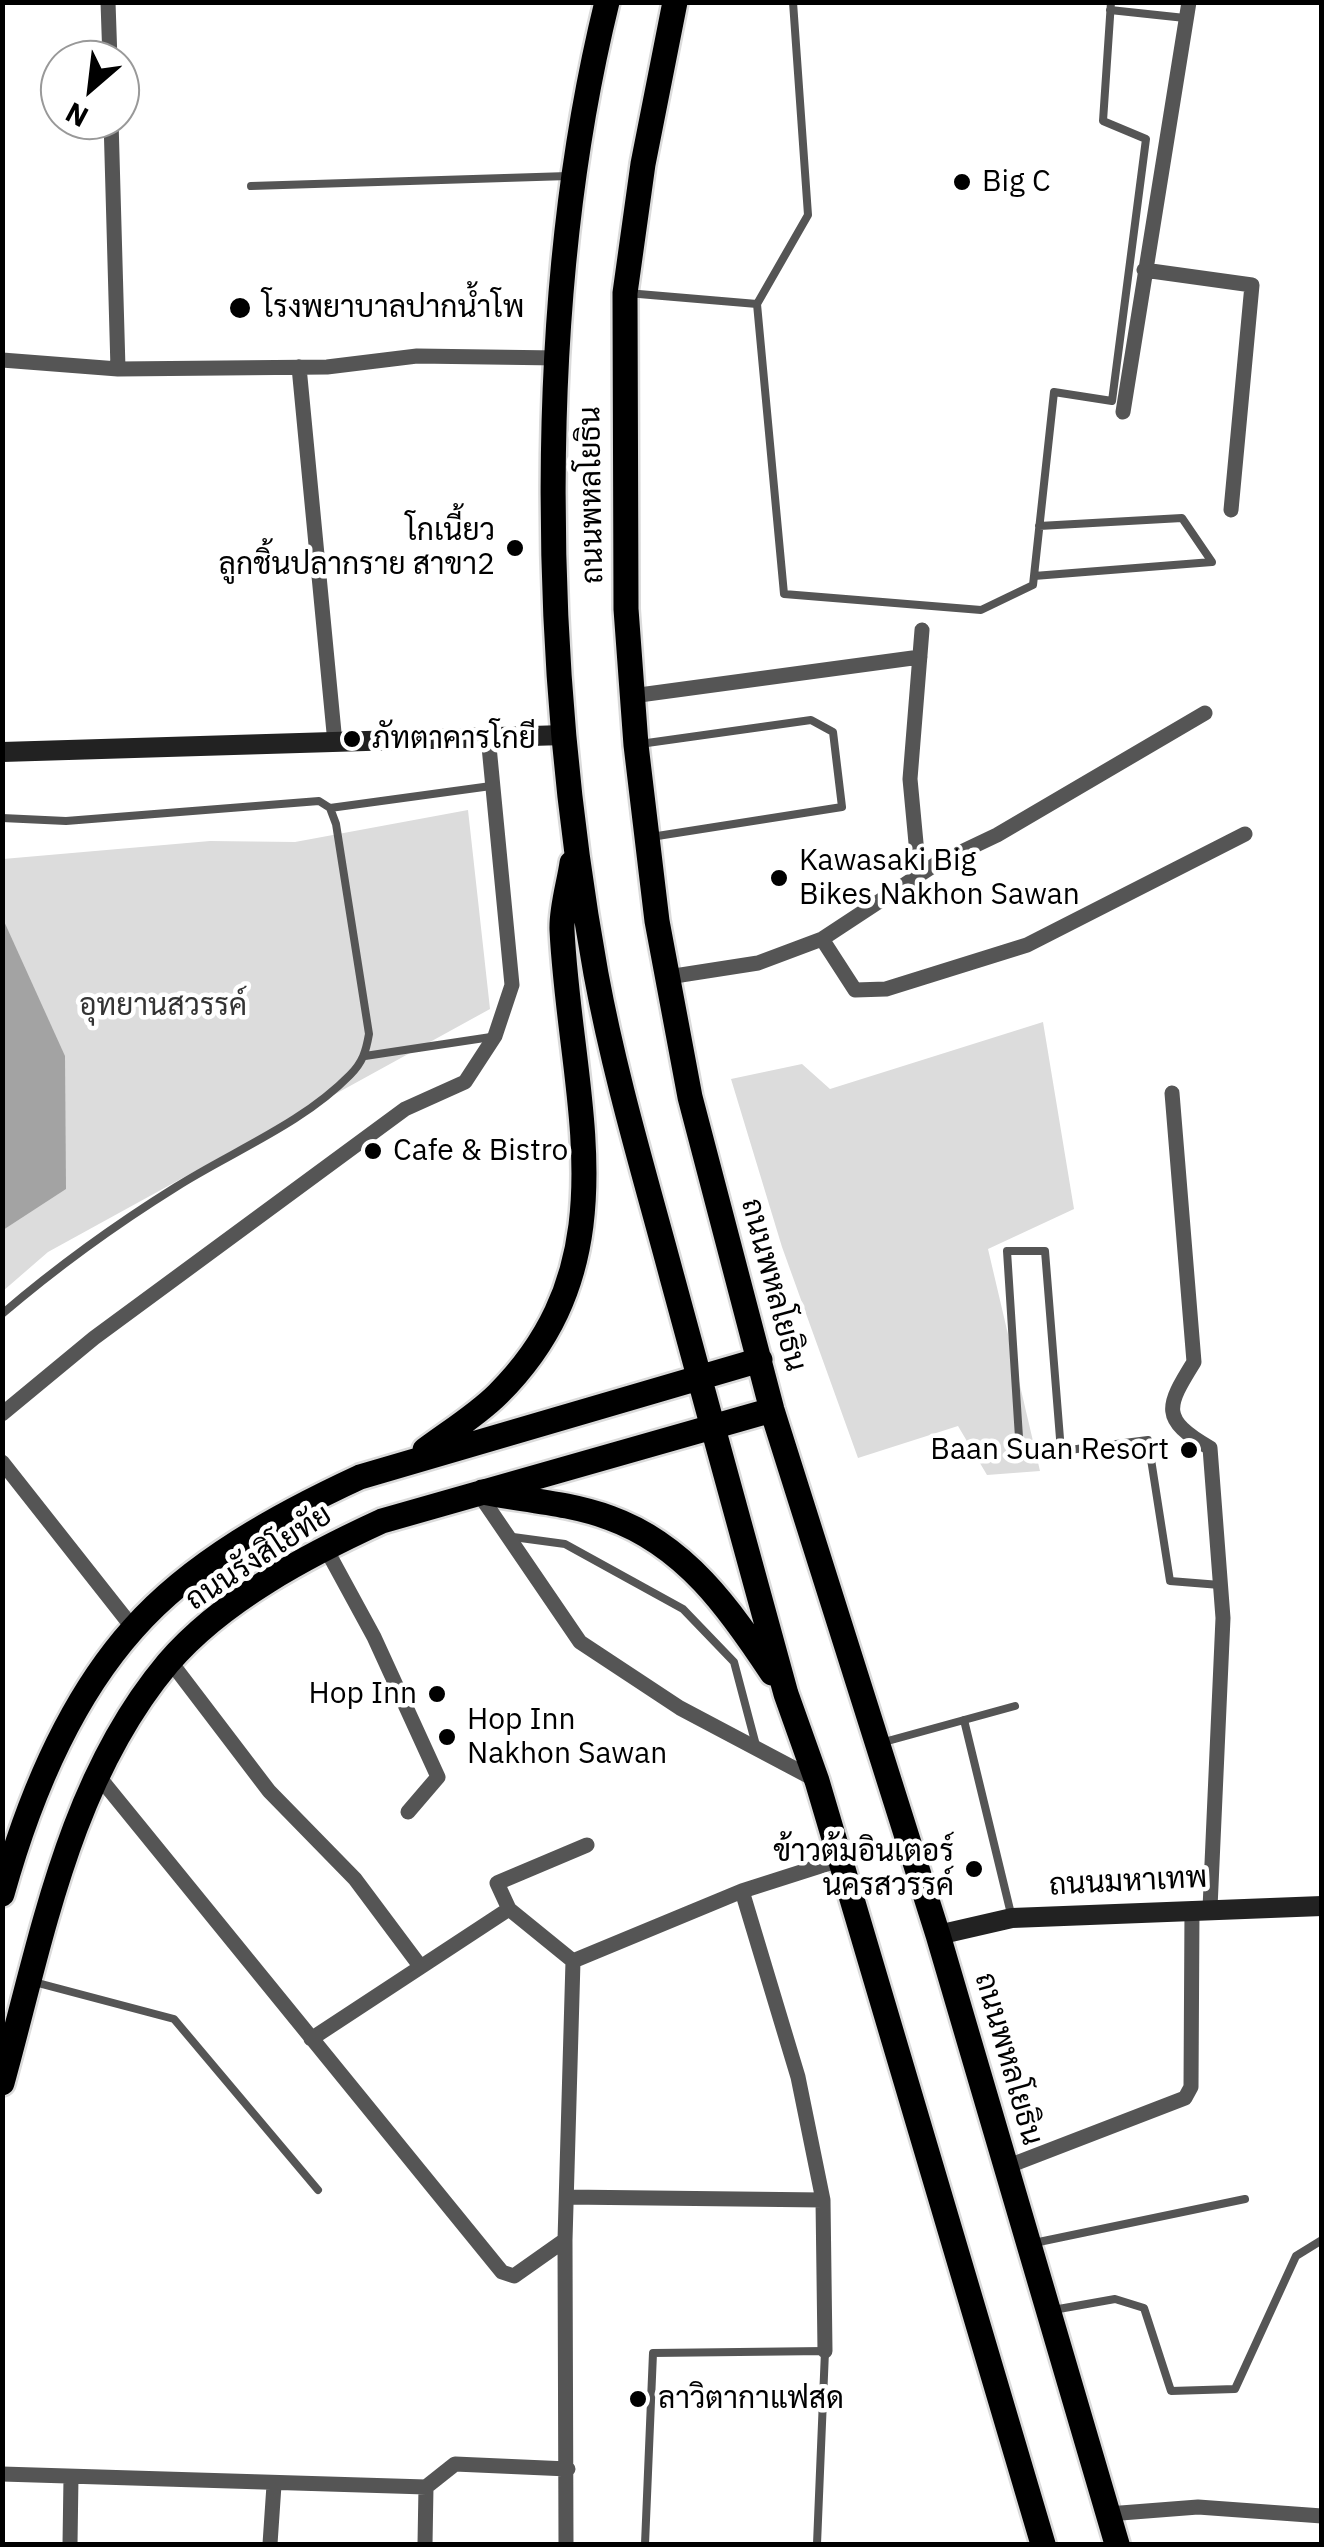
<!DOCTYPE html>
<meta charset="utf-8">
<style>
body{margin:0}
#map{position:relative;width:1324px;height:2547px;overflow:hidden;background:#fff;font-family:"IBM Plex Sans",sans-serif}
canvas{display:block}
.frame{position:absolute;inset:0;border:5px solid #000;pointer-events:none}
.north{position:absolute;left:40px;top:40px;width:100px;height:100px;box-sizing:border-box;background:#fff;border:2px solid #999;border-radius:50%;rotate:208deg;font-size:28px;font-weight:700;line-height:40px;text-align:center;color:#000}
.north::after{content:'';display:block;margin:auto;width:35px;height:45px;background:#000;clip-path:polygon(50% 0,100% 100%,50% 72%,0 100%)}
</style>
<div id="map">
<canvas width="1324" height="2547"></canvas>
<div class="frame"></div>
<div class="north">N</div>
</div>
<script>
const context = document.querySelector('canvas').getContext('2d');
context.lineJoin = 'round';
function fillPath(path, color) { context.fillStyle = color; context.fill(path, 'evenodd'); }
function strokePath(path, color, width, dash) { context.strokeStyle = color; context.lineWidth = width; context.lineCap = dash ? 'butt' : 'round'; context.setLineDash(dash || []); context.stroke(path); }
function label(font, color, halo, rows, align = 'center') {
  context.font = font + ' "IBM Plex Sans",Sarabun,sans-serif'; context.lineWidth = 9; context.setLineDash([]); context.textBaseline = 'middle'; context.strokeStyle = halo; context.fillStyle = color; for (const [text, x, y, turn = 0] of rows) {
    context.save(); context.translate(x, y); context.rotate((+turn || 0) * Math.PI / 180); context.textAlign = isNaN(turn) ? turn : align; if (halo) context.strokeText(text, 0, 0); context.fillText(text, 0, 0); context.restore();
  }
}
fillPath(new Path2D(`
 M468,810L490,1009L48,1252L3,1291V859L210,841L295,842Z
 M1043,1022L1074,1209L988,1249L1040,1471L987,1475L958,1426L858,1458L782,1247L731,1079L802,1064L830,1089Z`), '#dcdcdc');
fillPath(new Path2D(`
 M3,919L65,1056L66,1189L3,1230Z`), '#a3a3a3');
const primary = new Path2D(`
 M607,2C533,303 541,671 596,974C615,1077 645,1176 672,1277C710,1416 747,1555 786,1694L817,1781L1043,2544
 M675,2L643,164L625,293L626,609L636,745L657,921L690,1097L772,1410L938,1935L1117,2544
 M425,1450C449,1432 477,1415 498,1394C634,1258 570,1097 562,930C561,909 569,884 572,863
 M482,1492C523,1500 570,1503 610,1518C685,1545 730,1609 772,1673
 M2,1894C28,1801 68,1702 133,1629C192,1562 280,1514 360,1477L760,1360
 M2,2083C42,1938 69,1781 168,1663C222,1600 308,1555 382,1521L772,1410`);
strokePath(primary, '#dbdbdb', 30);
strokePath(new Path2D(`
 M1110,10L1185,18
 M251,186L568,176
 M627,293L757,304L784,594L981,610L1033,585L1054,392L1112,401L1146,139L1103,121L1111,2
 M757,304L808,215L793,2
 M1034,576L1212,562L1182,518L1039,526
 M640,744L811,720L833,732L842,807L651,837
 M2,818L66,821L319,801L330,808L491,786
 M365,1056L491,1037
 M2,1314C57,1267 115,1225 176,1187C233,1151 302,1124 350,1075C363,1062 366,1051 369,1034L336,824L330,808
 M1061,1451L1020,1453L1007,1251H1045L1061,1451L1148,1440L1170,1581L1220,1585
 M513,1537L565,1544L683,1609L734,1662L757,1749
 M964,1720L1012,1918
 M884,1742L1015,1706
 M34,1982L174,2019L318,2190
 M1034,2243L1245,2199
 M1053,2310L1115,2299L1144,2308L1171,2391L1235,2389L1296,2256L1322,2240
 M645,2544L653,2353L825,2351L817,2544`), '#555', 8);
strokePath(new Path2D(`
 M108,2L110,60
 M111,120L118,369
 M1144,270L1252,285L1231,510
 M2,360L118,369L327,367L417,356L558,358
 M299,367L335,743
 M1123,412L1189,2
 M632,696L920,657
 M919,875L910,779L922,630
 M822,939L855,990L886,989L1027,945L1245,834
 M668,977L758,963L822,939L936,864L997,835L1205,713
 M1172,1093L1194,1362C1166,1407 1160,1419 1210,1448L1223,1618L1210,1908
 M2,1414L94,1338L405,1109L465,1082L495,1036L512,985L488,736
 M2,1462L133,1628
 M477,1491L580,1642L680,1708L816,1780
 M325,1547L374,1637L438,1777L408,1812
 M170,1661L269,1791L355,1879L420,1966
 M99,1777L502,2272L514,2276L565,2240
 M742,1891L798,2077L823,2200L825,2351
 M509,1909L497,1883L587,1845
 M311,2039L509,1909L573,1961
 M1006,2167L1185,2098L1191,2087L1192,1909
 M567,2197L823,2200
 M2,2474L426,2487
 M1108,2514L1198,2507L1322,2516
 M70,2544L71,2477
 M270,2544L274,2485
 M425,2544L426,2487L455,2464L568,2469
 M566,2544L565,2240L573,1961L742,1891L839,1860`), '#555', 15);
strokePath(new Path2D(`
 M2,752L564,735
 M938,1935L1012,1918L1322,1906`), '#222', 20);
strokePath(primary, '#000', 25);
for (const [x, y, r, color] of [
 [962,182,10,"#000"],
 [240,308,12,"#000"],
 [515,548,10,"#000"],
 [352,739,10,"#000"],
 [779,878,10,"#000"],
 [373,1151,10,"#000"],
 [1189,1450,10,"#000"],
 [437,1694,10,"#000"],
 [447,1737,10,"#000"],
 [974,1869,10,"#000"],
 [638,2399,10,"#000"]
]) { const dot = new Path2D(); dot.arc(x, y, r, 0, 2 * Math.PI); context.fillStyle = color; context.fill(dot); strokePath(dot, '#fff', 4); }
label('30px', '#000', '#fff', [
 ["Big C",982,182],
 ["โรงพยาบาลปากน้ำโพ",262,308],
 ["โกเนี้ยว",495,531,"right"],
 ["ลูกชิ้นปลากราย สาขา2",495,565,"right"],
 ["ภัทตาคารโกยี",372,739],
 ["Kawasaki Big",799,861],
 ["Bikes Nakhon Sawan",799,895],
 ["Cafe & Bistro",393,1151],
 ["Baan Suan Resort",1169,1450,"right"],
 ["Hop Inn",417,1694,"right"],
 ["Hop Inn",467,1720],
 ["Nakhon Sawan",467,1754],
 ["ข้าวต้มอินเตอร์",954,1852,"right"],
 ["นครสวรรค์",954,1886,"right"],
 ["ลาวิตากาแฟสด",658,2399]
], 'left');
label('30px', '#000', '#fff', [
 ["ถนนพหลโยธิน",592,495,-91],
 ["ถนนพหลโยธิน",773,1285,75],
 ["ถนนรังสิโยทัย",259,1558,-33],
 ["ถนนมหาเทพ",1128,1882,-3],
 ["ถนนพหลโยธิน",1008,2059,74]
]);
label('30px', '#333', '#fff', [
 ["อุทยานสวรรค์",163,1006]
]);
</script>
